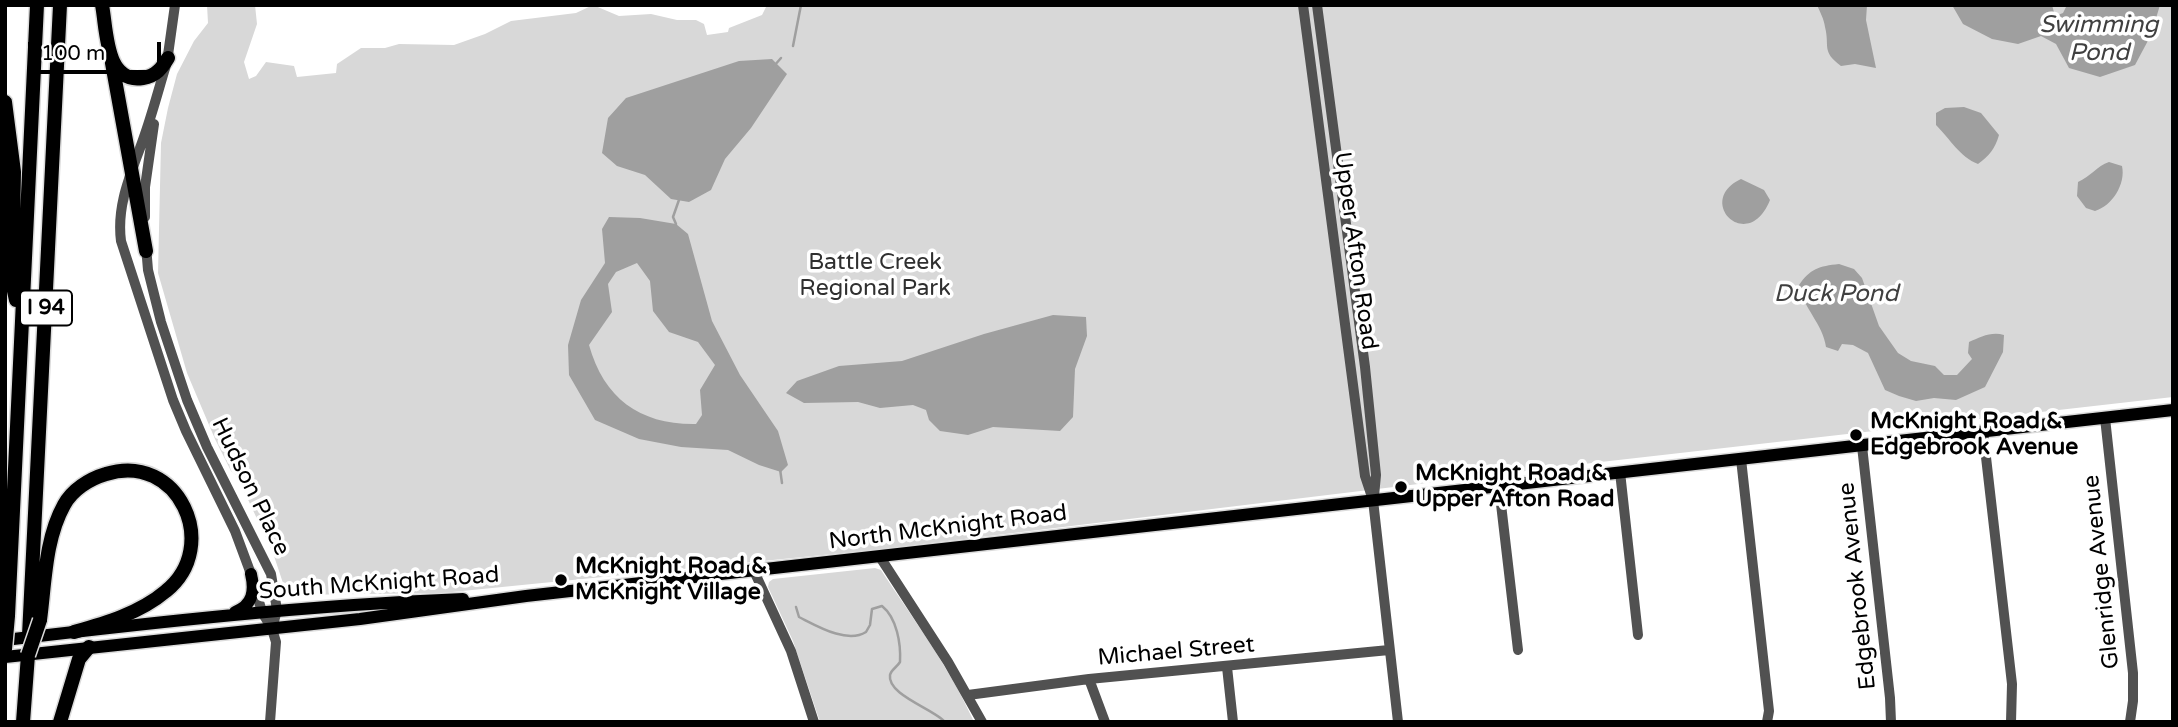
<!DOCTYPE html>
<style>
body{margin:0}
#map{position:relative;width:2178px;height:727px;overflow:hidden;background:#fff;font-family:"Varela Round",sans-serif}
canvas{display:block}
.frame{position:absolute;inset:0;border:7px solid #000;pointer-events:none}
.scale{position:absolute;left:28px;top:42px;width:133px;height:32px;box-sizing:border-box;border:4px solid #000;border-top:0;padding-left:9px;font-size:21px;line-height:24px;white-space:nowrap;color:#000;-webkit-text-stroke:5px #fff;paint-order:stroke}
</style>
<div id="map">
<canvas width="2178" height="727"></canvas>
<div class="frame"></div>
<div class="scale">100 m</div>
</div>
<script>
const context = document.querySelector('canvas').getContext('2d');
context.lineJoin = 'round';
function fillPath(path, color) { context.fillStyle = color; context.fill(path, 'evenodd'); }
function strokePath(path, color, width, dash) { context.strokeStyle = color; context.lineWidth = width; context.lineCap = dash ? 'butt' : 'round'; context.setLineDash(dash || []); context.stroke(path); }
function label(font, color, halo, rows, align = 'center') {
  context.font = font + ' "Varela Round",sans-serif'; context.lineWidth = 7; context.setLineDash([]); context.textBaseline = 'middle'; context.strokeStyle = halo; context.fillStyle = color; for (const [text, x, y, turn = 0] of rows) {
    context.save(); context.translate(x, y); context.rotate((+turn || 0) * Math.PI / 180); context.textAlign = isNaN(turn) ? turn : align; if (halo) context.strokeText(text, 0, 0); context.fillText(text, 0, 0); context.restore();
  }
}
fillPath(new Path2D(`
 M207,5H255L257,24L244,62L249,79L256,76L266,62L294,66L297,77L336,73L337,64L361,48H385L399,44L454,45L485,34L511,21L576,13L593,5L619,16L651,14L677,20H696L704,24L707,35L728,32L729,28L762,15L767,5H2173V397L1592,463L873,550L442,593L287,595L273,553L237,476L231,471L215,439L187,373L158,273L161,143L168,108L177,74L194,41L208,23Z
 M875,568L881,570C913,619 950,668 974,722H820L793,641L768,587L769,582L773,579Z`), '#d8d8d8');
fillPath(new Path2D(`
 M1817,5H1867L1866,20L1876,68L1855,64L1841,66C1821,51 1830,47 1825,27C1824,19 1820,12 1817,5Z
 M1952,5H2052L2055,16L2063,13L2067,5H2160L2151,35L2135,65L2100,77L2069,68L2056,44L2041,36L2018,44L1992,39L1963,24Z
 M772,59L787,74L751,128L725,159L711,190L689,202L671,199L645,175L617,166L602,153L608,118L626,98L739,61Z
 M1964,107L1981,113L1999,135C1995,149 1989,156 1978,164C1960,157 1950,139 1936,125V113L1945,108Z
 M2109,162L2122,166C2126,184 2112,206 2095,211L2086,208L2077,196L2078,182C2090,177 2097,166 2109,162Z
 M1741,179L1764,190L1770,200C1748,255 1694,201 1741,179Z
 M609,217L640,218L676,224L688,234L712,321L740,375L778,431L788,465L781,472L759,465L728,450L681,447L639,439L595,420L569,375L568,345L581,300L605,263L602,229ZM637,263L650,281L653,311L669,332L698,342L715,365L700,390L702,415L696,424C641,425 604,399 589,345L612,312L608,284L616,272Z
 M1839,264L1854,269L1862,278L1879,326L1898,353L1911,361L1935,366L1944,375H1957L1972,359L1968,353L1969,342C1980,337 1992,331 2004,335L2003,352L1985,387L1956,400L1934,398L1916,401L1899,396L1885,390L1868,353L1853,345L1842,344L1838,351L1826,347C1823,324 1803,308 1799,285C1810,269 1819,266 1839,264Z
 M1053,315L1086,317L1087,336L1075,369L1073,417L1060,431L993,427L968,435L940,431L929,420L926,410L913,405L880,408L858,402L804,403L786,393L797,381L839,366L902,361L984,334Z`), '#9f9f9f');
strokePath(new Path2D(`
 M793,46L801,5
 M774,66L781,58
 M676,224L673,217L680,197
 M780,469L782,483
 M796,607L799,617C817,626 847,644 866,632L870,625L872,609L882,606C897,618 901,644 900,662C897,667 891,670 890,675C887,695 934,709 945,722`), '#9f9f9f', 2.5);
const major = new Path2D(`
 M235,612C253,605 255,591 251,574
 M5,640C157,622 310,605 463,599
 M5,657L360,619L526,596L2173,410`);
const highway = new Path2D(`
 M102,5C107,30 105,84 143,78C156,76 162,68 168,58
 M112,63L146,251
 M5,102L14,172L12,282L16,300
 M8,616L37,5
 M40,620C45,583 45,539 64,505C72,490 89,479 106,474C178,451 222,546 166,591C140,613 106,623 74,632
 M29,635L60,5
 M23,722L28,655
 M60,722L79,659L89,647`);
strokePath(major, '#dbdbdb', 15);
strokePath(highway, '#dbdbdb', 17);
strokePath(new Path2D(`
 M1303,5L1365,476L1373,500L1398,722
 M1317,5L1365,367L1376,475L1374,496
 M167,62L175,5
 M166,65C159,88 153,111 145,134C133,170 116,202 121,241L173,400L186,431L235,531L251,574L262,612L272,629L276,642L270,722
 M145,217V187L154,124
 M146,246L148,270L161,322L187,400L207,447L271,574L277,610L272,629
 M2105,418L2133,673V701L2130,722
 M1983,431L2012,684L2011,722
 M1862,446L1890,698L1891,722
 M1741,459L1769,711L1767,722
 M1620,472L1638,635
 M1499,487L1518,650
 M880,557L948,662L982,722
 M754,571L791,651L814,722
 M1227,667L1233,722
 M1089,679L1105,722
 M968,695L1089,679L1389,650`), '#515151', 10);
strokePath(major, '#000', 12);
strokePath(highway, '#000', 14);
const highwayBridge = new Path2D(`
 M5,649L8,616
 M28,655L40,620`);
strokePath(highwayBridge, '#dbdbdb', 17, []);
strokePath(highwayBridge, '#000', 14);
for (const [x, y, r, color] of [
 [1856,435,7,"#000"],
 [1401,487,7,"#000"],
 [561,580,7,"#000"]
]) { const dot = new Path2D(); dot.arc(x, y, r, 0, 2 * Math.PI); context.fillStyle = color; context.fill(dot); strokePath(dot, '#fff', 2.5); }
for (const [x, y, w] of [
 [46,308,52]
]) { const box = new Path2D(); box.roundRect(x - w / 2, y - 17.5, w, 35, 5); context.fillStyle = '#fff'; context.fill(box); strokePath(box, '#000', 2); }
label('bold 21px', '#000', null, [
 ["I 94",46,308]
]);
label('23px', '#000', '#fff', [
 ["Upper Afton Road",1355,251,82],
 ["Hudson Place",250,487,64],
 ["North McKnight Road",948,528,-7],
 ["Glenridge Avenue",2102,572,-96],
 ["South McKnight Road",379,584,-4],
 ["Edgebrook Avenue",1858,586,-96],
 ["Michael Street",1176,652,-5]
]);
label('23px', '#2f2f2f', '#fff', [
 ["Battle Creek",875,263],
 ["Regional Park",875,289]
]);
label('bold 23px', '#000', '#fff', [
 ["McKnight Road &",1870,422],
 ["Edgebrook Avenue",1870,448],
 ["McKnight Road &",1415,474],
 ["Upper Afton Road",1415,500],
 ["McKnight Road &",575,567],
 ["McKnight Village",575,593]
], 'left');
label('italic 24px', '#404040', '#fff', [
 ["Swimming",2099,26],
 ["Pond",2099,54],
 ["Duck Pond",1836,295]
]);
</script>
